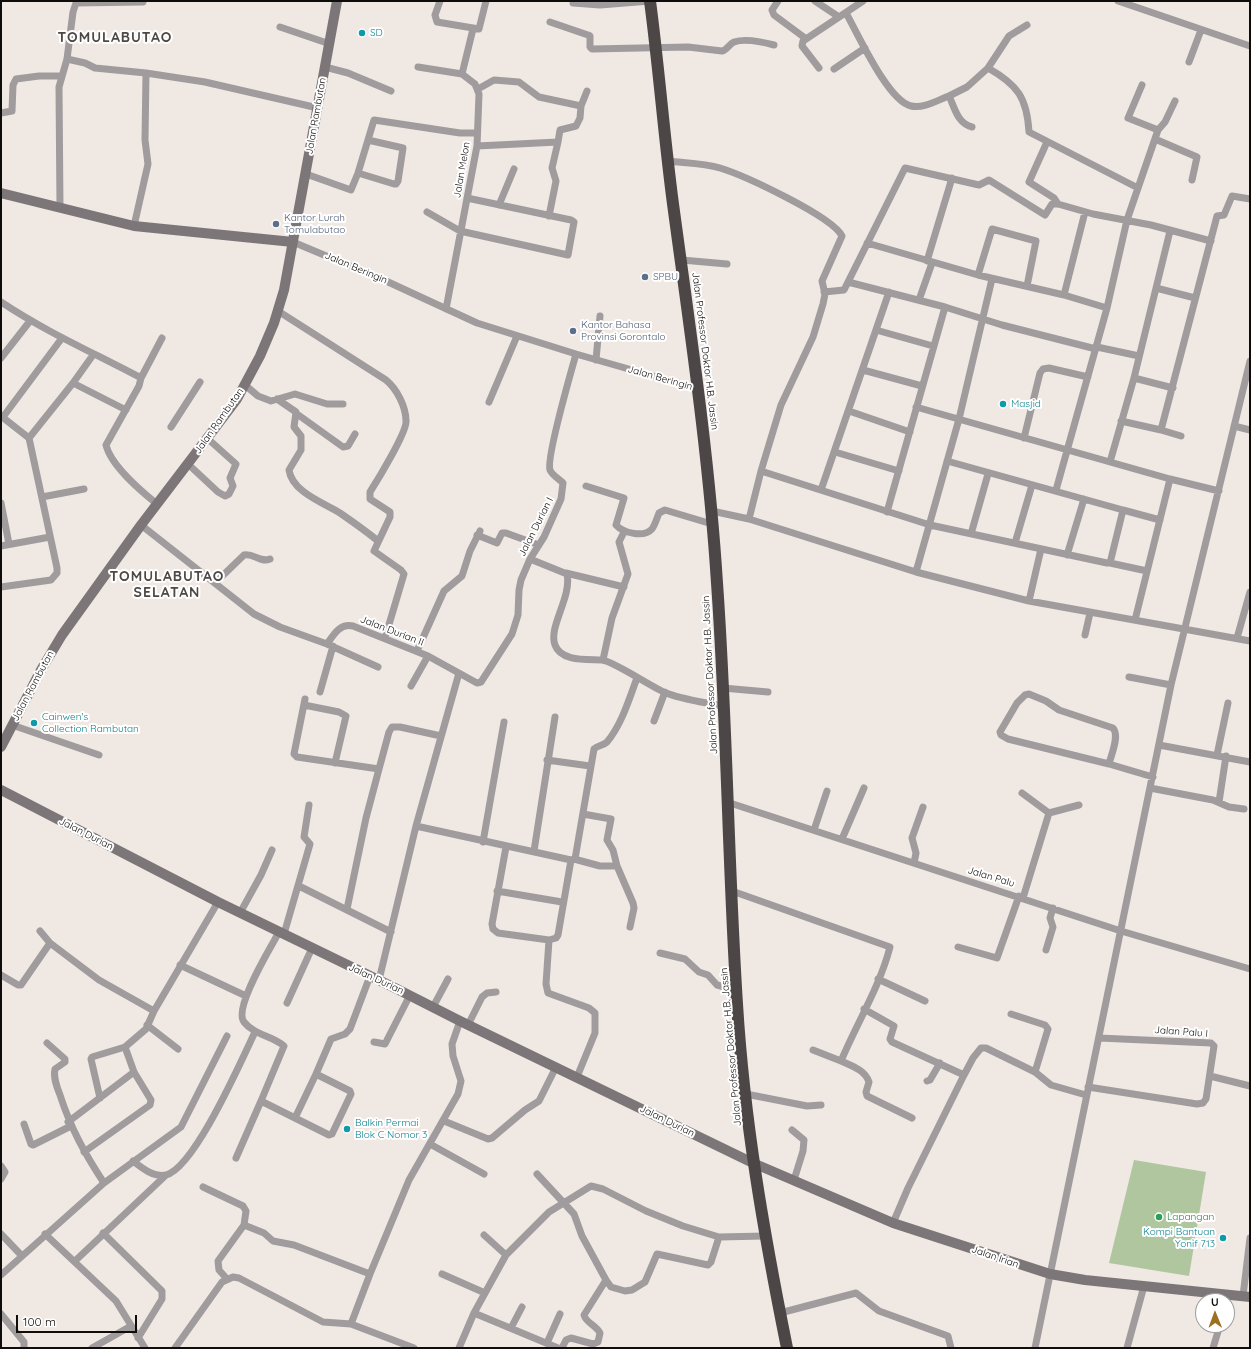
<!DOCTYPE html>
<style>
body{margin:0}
#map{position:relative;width:1251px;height:1349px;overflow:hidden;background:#f0e8e3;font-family:Quicksand,sans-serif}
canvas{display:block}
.frame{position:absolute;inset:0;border:2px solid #0f0d0b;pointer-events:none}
.north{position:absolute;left:1195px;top:1293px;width:40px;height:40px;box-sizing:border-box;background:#fff;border:1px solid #9f9e9d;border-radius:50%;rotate:359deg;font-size:11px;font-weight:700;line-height:16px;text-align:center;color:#0f0d0b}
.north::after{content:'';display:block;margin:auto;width:14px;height:18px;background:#9c7220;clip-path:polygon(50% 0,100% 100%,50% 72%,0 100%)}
.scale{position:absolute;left:16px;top:1315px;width:121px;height:18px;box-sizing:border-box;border:2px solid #0f0d0b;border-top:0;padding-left:5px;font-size:12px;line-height:14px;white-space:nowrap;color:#0f0d0b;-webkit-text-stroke:3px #fff;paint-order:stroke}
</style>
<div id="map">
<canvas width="1251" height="1349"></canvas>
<div class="frame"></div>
<div class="north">U</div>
<div class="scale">100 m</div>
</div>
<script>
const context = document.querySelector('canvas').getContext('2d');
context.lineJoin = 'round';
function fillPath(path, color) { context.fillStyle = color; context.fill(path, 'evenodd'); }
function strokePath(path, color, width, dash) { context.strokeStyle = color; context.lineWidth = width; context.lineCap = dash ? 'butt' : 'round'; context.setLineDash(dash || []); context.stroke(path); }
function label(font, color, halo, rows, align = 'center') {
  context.font = font + ' Quicksand,sans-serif'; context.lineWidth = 4; context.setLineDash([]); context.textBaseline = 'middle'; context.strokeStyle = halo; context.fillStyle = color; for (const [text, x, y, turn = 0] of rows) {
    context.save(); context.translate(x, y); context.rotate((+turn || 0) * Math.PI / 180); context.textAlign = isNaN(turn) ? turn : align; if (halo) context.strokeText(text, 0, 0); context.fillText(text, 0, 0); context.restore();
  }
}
fillPath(new Path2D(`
 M1134,1160L1206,1172L1189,1276L1109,1263Z`), '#b0c69f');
strokePath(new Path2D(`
 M440,1L435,15L437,22L479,29L486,1
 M778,1L772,10L774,15L805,38
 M815,1L839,17
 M1118,1L1250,46
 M143,2L76,3L73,12L67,59L85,63L95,68L146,73L205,82L318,108
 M573,3L600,5L650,1
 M846,13C858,34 888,101 911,106C923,109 938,100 949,96C955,108 957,123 972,127
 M550,22L588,35L590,36V47L592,49L688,47L722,51C727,50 729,44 734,42C746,38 763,42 774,45
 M1027,25L1009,36L988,68C1018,85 1027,98 1029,132L1138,188L1158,130L1165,122L1175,101
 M280,27L330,44
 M1189,62L1201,30
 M325,67L348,73L391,91
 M418,67L462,74
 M819,68L802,46L803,41L863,1
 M834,69L865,48
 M1142,85L1128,118L1158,130
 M949,96L967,87L988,68
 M581,106L587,91
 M1,113L12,111L13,85L16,79L39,76H61
 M1155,139L1197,157L1192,180
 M1047,142L1029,182L1054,198L1058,204
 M477,146L558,142L560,130L576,126L580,118L581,106L539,97L519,82L494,80L478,89
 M668,161C685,163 704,163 720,168C743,175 832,216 842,236L822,281L825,294L823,304L813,337L781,405L761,471L930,525L1107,563H1110L1123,510L1160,520
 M358,173L394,184H396L398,181L403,148L368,140
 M306,174L351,190L358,173L374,120L460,133H477
 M499,205L514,169
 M60,208L59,87L67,59
 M427,212L460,231L568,255L574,222L571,220L467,198
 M1085,212L1064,295L1107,308
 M549,216L556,181L552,168L558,142
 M134,226L148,164L145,140L146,73
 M293,242L386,281L477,323L576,354L699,389
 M867,243L978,275L1064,295
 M682,260L727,264
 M927,261L952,178
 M978,275L992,229L1036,241L1027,286
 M848,282L945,307L1002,325L1096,349
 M1156,288L1195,298
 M824,292L844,290L905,168L979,185L989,180L1045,215L1052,204H1058L1093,214L1151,225L1211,241
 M919,300L932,263
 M1,302C46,332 94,353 141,378L139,386L106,445C111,466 141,491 157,504
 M446,309L477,146L479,94L475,84L462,74L473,29
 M278,311L386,380C397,389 406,407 406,421C407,432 377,481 370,492V499L390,512V517L374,551L401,570L404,574L385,638
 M876,330L933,346
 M1097,347L1139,356
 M1,358L30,321
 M596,360L600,316
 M863,370L922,386
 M141,378L162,338
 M1134,378L1173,388
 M73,383L126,410
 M245,385L258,396L271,401L295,394L327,404H343
 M277,399L296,412L294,427L301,436V450L289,470C292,492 324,503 340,513C353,522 366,531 378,541
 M489,402L517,336
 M916,407L1170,479
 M849,411L910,432
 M297,414L343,447L348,446L355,434
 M1,416L29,438L57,568V573L51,580L1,587
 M3,417L62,338
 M1121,421L1161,430
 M1234,426L1250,430
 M171,427L200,382
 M1181,436L1161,430L1217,216L1224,215L1232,196L1250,199
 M29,438L73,383L93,355
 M1024,438L1040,373L1043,369L1049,368L1088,377
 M835,452L899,471
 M947,461L1123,510
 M1110,462L1134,378L1170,231
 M188,464L218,492L225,496L229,494L233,486L230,478L236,464L207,438
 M586,486L624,498L616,525C623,533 644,538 652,529C655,525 657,518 659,513L665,510L712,524
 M821,490L889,292
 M1056,490L1107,308L1127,220L1138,188
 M42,497L84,489
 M1,503L9,544
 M712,511L749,519L916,572L1029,601L1250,641
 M887,512L945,307
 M749,519L761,471
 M141,525L254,614L280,627L327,644C334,634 340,623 353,626L428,656L477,683L481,682L512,634L518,615L519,590L521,580L530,559L544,537L561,499L563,483C559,479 552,475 550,470C546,458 571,372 576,354
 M971,534L988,474
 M477,535L497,543L502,533H506L539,545
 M1015,543L1032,485
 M1,546L50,537
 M1067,555L1084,499
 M530,559L567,574C572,597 548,627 555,645C561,662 588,659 602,660C613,661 650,686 664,692C682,700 704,702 723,706
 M1110,563L1147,571
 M916,572L959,419L992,279
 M566,573L624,587
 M215,583L244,555C254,553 260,563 270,559
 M1029,601L1041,549
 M1135,620L1170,479L1219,491
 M1085,635L1090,613
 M1237,638L1250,592
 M327,644L378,667
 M417,651L444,591L462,576L470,551L480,531
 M603,660L612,618L628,574L619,542L624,532
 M1129,677L1171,685
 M411,686L428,656
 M723,688L768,692
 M320,692L333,646
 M1029,694L1046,701L1059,710L1113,728C1120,736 1111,755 1109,764L1008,739L1001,735L1000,732L1017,703L1025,695Z
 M305,699L294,754L297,757L379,769L366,818L347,909
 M304,705L339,712L346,716L335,763
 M654,721L665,692
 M12,725L99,755
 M1159,745L1250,762
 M1217,755L1228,703
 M547,760L590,766
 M1109,764L1153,777
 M379,769L389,732L392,727H400L441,736
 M1150,788L1213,800L1229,807L1244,809
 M1022,793L1049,813
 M727,802L1121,931L1250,969
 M1219,802L1226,756
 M583,814L611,819L607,840L613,850L617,866
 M416,826L571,860L575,859L594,749C598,745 603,746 607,742C622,724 629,699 637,678
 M814,830L827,791
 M842,839L864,788
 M483,842L504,722
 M506,847L492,924L493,929L498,933L549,940L556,938L558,935L571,860
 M534,851L555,717
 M574,859L600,866H617L633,903L634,908L630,927
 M914,863L916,853L912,838L923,807
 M299,886L391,932
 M497,891L562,902
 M732,891L890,947C880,986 857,1023 841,1061L813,1050
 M1023,898L1049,813L1079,805
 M240,913L261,875L272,850
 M40,931L50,943L99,980L154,1011
 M279,932C271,947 233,1008 244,1022C254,1035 273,1036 284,1046L261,1101L329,1135L332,1134L351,1094L350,1091L316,1074L331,1039L345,1034L350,1029L370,976
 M284,934L310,844L304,837L309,805
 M549,940L546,984L548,993L589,1008L595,1013V1033L577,1077
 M958,947L997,958L1019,896
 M1046,950L1053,927L1050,918L1053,908
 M660,953L685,959L699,972L708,975L717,985L736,990
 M180,965L246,996
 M1,975L18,985H21L50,943
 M878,979L925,1001
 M379,980L416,826L459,673
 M287,1003L312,948
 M433,1007L448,979
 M864,1009L894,1026L890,1039L892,1042L964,1075
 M1011,1014L1045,1025L1048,1029L1035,1072
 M147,1025L178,1049
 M468,1025L482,997L487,993L496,992
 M374,1042L385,1044L410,995
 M47,1043L65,1059V1062L55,1069C53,1078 57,1087 60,1095C71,1129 85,1154 104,1183
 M841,1061C852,1066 865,1070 869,1082L866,1092L867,1096L912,1118
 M1210,1076L1250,1086
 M927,1081L930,1080L940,1063
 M1088,1087L1197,1104L1203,1103L1206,1099L1214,1046L1211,1043L1099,1038
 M746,1094L807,1106L821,1105
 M100,1098L91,1059L92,1057L125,1047
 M295,1118L316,1074
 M444,1121L488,1139L492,1138L525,1110L539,1101L556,1067
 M68,1122L134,1072L125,1047L146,1029L154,1011L218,902
 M24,1124L31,1144L33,1145L71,1126
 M792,1130L804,1140L803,1151L794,1180
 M430,1144L484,1174
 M84,1152L150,1105L151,1100L134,1072
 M236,1158L261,1101
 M133,1161C142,1168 154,1178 166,1175C195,1167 241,1061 255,1032
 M1,1166L5,1172L1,1179
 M537,1174L574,1214L582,1236L606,1280L584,1315C586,1323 596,1325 600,1333L598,1342L593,1344L571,1338L566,1340L562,1348
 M203,1187L243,1206L246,1211L244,1225L264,1233L273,1241L294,1245L370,1274
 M893,1223L908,1188L964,1075L973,1058L981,1048H986L1035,1072L1051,1085L1086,1095
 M103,1233L162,1291V1299L138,1338
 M1,1234L22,1256
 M45,1234L116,1301L145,1348
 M484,1235L506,1255
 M75,1261L165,1176
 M442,1274L485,1293
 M1,1275L104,1183L181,1127L227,1036
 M227,1279L219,1270L218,1261L244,1225
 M606,1280L611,1287L625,1291L632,1290L645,1282L657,1254L708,1265L711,1262L719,1237
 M1243,1296L1250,1238
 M474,1313L558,1348
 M780,1313L856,1293L879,1311L948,1336L951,1348
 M1,1314L24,1342V1348
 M351,1324L370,1274L409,1180L458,1094L461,1081L453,1056L452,1044L460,1021
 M511,1328L522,1307
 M547,1343L560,1314
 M92,1348L131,1326
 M175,1348L222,1282L233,1277L239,1278L323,1322L351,1324L414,1348
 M459,1348L474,1313L506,1255L549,1212L591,1186L603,1189L646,1211L683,1226L719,1237L765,1236
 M1035,1348L1171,685L1250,361
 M1127,1348L1144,1286
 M1213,1348L1220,1325`), '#a09c9d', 7);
strokePath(new Path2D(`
 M1,193L134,226L293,242
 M1,747L41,670L62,635L141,525L237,399L260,356L274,323L284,290L337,1
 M1,790L218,902L397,989L460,1021L753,1163L893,1223L1050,1274L1085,1280L1250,1297`), '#7c7678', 10);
strokePath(new Path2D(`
 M650,1C659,69 664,136 673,204C690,330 709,456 717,583C727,723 728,864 737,1004C744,1120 764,1234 787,1348`), '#4d4647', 12);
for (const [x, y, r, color] of [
 [362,33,4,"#0f9aa8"],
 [276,224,4,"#5c6f8a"],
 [645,277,4,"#5c6f8a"],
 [573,331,4,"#5c6f8a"],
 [1003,404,4,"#0f9aa8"],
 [34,723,4,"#0f9aa8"],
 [347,1129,4,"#0f9aa8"],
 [1159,1217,4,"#2e9e5b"],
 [1223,1238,4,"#0f9aa8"]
]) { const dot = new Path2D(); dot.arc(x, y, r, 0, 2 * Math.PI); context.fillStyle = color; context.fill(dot); strokePath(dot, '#fff', 1.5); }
label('10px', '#0d838f', '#fff', [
 ["SD",370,33],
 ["Masjid",1011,404],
 ["Cainwen's",42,717],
 ["Collection Rambutan",42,729],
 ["Balkin Permai",355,1123],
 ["Blok C Nomor 3",355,1135],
 ["Kompi Bantuan",1215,1232,"right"],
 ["Yonif 713",1215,1244,"right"]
], 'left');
label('10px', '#0f0d0b', '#fff', [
 ["Jalan Rambutan",316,116,-80],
 ["Jalan Melon",462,170,-80],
 ["Jalan Beringin",356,268,23],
 ["Jalan Professor Doktor H.B. Jassin",705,351,83],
 ["Jalan Beringin",660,378,16],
 ["Jalan Rambutan",219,421,-55],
 ["Jalan Durian I",536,527,-63],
 ["Jalan Durian II",392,631,21],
 ["Jalan Professor Doktor H.B. Jassin",710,675,-93],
 ["Jalan Rambutan",33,686,-62],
 ["Jalan Durian",86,834,27],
 ["Jalan Palu",991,877,17],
 ["Jalan Durian",376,979,25],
 ["Jalan Palu I",1181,1032,4],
 ["Jalan Professor Doktor H.B. Jassin",731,1047,-95],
 ["Jalan Durian",667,1121,26],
 ["Jalan Irian",995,1257,19]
]);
label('10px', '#4e5e75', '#fff', [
 ["Kantor Lurah",284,218],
 ["Tomulabutao",284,230],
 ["SPBU",653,277],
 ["Kantor Bahasa",581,325],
 ["Provinsi Gorontalo",581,337]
], 'left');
label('10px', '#27864d', '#fff', [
 ["Lapangan",1167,1217]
], 'left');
context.letterSpacing = '1px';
label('bold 14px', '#4e4844', '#fff', [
 ["TOMULABUTAO",115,38],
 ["TOMULABUTAO",167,577],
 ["SELATAN",167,593]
]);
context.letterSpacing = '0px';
</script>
